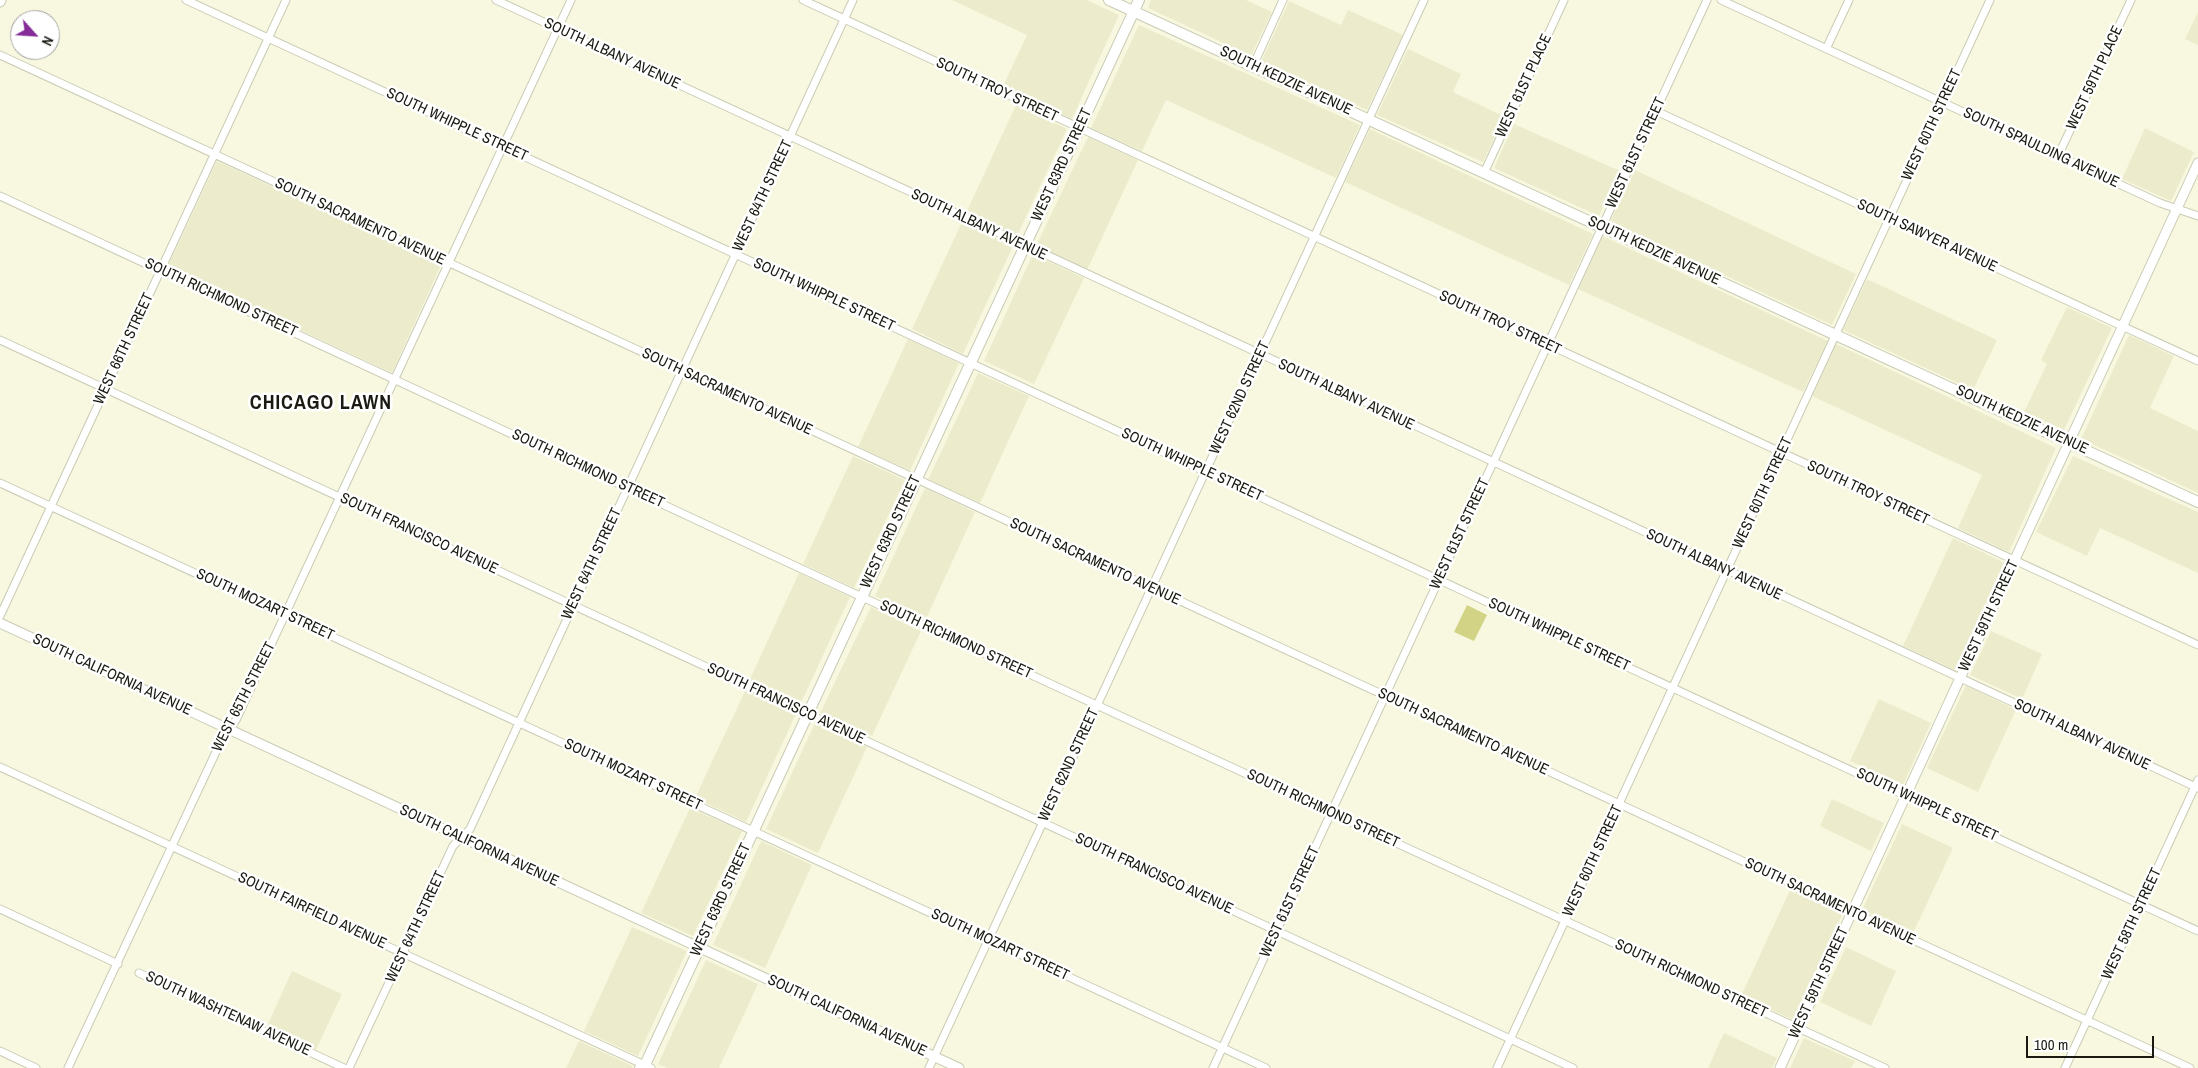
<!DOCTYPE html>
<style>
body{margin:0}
#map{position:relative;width:2198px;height:1068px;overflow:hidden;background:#f8f8e0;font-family:"Archivo Narrow",sans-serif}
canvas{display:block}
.north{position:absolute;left:10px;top:10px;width:50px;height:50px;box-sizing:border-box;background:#fff;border:1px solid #a3a3a0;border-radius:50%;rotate:116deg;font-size:14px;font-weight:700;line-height:20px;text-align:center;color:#1a1a12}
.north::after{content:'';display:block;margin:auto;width:18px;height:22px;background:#852c99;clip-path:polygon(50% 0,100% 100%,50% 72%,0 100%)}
.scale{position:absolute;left:2026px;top:1036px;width:128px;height:22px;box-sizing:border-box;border:2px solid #1a1a12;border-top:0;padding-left:6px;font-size:15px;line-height:18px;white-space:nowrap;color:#1a1a12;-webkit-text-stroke:4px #fff;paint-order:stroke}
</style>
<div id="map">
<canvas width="2198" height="1068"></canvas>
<div class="north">N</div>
<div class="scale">100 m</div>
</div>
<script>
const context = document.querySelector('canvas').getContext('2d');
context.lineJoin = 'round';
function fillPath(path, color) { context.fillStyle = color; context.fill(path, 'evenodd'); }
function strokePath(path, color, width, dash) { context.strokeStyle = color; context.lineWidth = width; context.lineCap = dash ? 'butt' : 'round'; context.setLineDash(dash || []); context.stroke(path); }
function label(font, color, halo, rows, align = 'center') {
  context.font = font + ' "Archivo Narrow",sans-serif'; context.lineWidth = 5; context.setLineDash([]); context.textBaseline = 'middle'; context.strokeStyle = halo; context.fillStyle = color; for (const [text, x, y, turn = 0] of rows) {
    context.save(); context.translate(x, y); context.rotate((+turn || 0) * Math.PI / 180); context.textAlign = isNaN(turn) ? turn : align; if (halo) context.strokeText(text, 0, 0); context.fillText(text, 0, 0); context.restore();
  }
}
fillPath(new Path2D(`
 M952,0H1087L1119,15L1072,119L1002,88L1027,35Z
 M1151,0H1246L1272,12L1251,56L1148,8Z
 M1289,1L1341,25L1348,10L1403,35L1367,110L1261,62Z
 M2198,12V45L2185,39Z
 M1139,25L1360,125L1336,178L1166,100L1142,151L1091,128Z
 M1408,49L1461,74L1453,92L1505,117L1483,162L1377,115Z
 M1016,105L1067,129L1017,236L966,213Z
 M1514,124L1620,171L1599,216L1494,168Z
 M2145,128L2194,152L2171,201L2122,179Z
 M1370,129L1593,234L1569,285L1345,182Z
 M1088,137L1138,160L1087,270L1036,246Z
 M217,161L441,265L392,373L167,268Z
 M1635,170L1856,274L1832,325L1610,222Z
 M962,222L1013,246L963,354L912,329Z
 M1602,236L1828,341L1803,392L1578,289Z
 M1033,254L1084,278L1034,384L984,361Z
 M1867,279L1997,340L1973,390L1843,330Z
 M2067,307L2112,328L2064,430L2024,412L2047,364L2041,360Z
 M2129,335L2174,356L2150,408L2198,431V493L2081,439Z
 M908,339L959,363L910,471L858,447Z
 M1836,344L2056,448L2009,552L1958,528L1982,475L1812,396Z
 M978,373L1029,396L980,503L928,480Z
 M853,456L905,480L854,588L803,564Z
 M2073,456L2198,512V573L2100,528L2087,556L2036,532Z
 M925,488L975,512L926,619L875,596Z
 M1953,538L2005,563L1955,670L1903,646Z
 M799,573L850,597L800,705L749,681Z
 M871,607L921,631L872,736L820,713Z
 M1991,631L2042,654L2022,699L1970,675Z
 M1966,685L2016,710L1978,792L1927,768Z
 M745,691L796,714L746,822L695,798Z
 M1879,699L1931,723L1903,785L1850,761Z
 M815,723L867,747L818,853L766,829Z
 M1832,799L1884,823L1871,851L1820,826Z
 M690,808L742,831L693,936L641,913Z
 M1902,824L1953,848L1913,933L1862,910Z
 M761,841L812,865L765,968L713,945Z
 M1791,888L1843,913L1793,1020L1741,996Z
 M632,927L687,951L638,1056L584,1031Z
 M1846,947L1896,971L1871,1026L1820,1002Z
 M706,960L758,984L719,1068H667L658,1064Z
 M292,971L342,994L316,1050L267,1026Z
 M1724,1033L1777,1058L1772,1068H1708Z
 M1804,1038L1855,1061L1851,1068H1790Z
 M579,1041L633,1066L632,1068H566Z`), '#ececcd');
fillPath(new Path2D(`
 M1467,605L1487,615L1474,641L1454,632Z`), '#d3d385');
const minor = new Path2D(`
 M186,0L2198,931
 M496,0L2198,788
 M803,0L2198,645
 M1721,0L2160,203L2198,216
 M1826,49L1849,0
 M0,55L2190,1068
 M1253,66L1283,0
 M1656,111L2198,361
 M2058,156L2131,0
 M1484,173L1564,0
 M0,196L849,591L1885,1068
 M0,340L1573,1068
 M0,483L1266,1068
 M0,616L286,0
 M0,767L651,1068
 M0,909L118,964
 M139,973L344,1068
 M0,1051L36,1068
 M68,1068L222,739L236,720L571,0
 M349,1068L453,846L470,829L853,0
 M929,1068L1424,0
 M1213,1068L1707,0
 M1497,1068L1990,0
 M2065,1068L2198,780`);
const tertiary = new Path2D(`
 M0,2L1,0
 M0,623L959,1068
 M1780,1068L2198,163`);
const secondary = new Path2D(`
 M1109,0L2198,502
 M640,1068L645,1065L1139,0`);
strokePath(minor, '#cacbb4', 9);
strokePath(tertiary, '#cacbb4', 11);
strokePath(secondary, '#cacbb4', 12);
strokePath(minor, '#fff', 7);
strokePath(tertiary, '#fff', 9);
strokePath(secondary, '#fff', 10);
label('15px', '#1a1a12', '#fff', [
 ["SOUTH ALBANY AVENUE",612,54,25],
 ["WEST 59TH PLACE",2095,78,-65],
 ["SOUTH KEDZIE AVENUE",1286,81,25],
 ["WEST 61ST PLACE",1524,86,-65],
 ["SOUTH TROY STREET",997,90,25],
 ["SOUTH WHIPPLE STREET",457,125,25],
 ["WEST 60TH STREET",1932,125,-65],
 ["SOUTH SPAULDING AVENUE",2041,148,25],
 ["WEST 61ST STREET",1636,153,-65],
 ["WEST 63RD STREET",1062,165,-65],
 ["WEST 64TH STREET",763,196,-65],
 ["SOUTH SACRAMENTO AVENUE",360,222,25],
 ["SOUTH ALBANY AVENUE",979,225,25],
 ["SOUTH SAWYER AVENUE",1927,236,25],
 ["SOUTH KEDZIE AVENUE",1654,251,25],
 ["SOUTH WHIPPLE STREET",824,295,25],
 ["SOUTH RICHMOND STREET",221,298,25],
 ["SOUTH TROY STREET",1500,323,25],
 ["WEST 66TH STREET",124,349,-65],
 ["SOUTH SACRAMENTO AVENUE",727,392,25],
 ["SOUTH ALBANY AVENUE",1346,395,25],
 ["WEST 62ND STREET",1240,398,-65],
 ["SOUTH KEDZIE AVENUE",2022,420,25],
 ["SOUTH WHIPPLE STREET",1192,465,25],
 ["SOUTH RICHMOND STREET",588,469,25],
 ["WEST 60TH STREET",1763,493,-65],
 ["SOUTH TROY STREET",1868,493,25],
 ["WEST 63RD STREET",891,532,-65],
 ["SOUTH FRANCISCO AVENUE",419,534,25],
 ["WEST 61ST STREET",1460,534,-65],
 ["SOUTH SACRAMENTO AVENUE",1095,562,25],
 ["WEST 64TH STREET",592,564,-65],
 ["SOUTH ALBANY AVENUE",1714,565,25],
 ["SOUTH MOZART STREET",265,605,25],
 ["WEST 59TH STREET",1989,616,-65],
 ["SOUTH WHIPPLE STREET",1559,635,25],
 ["SOUTH RICHMOND STREET",956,640,25],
 ["SOUTH CALIFORNIA AVENUE",112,675,25],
 ["WEST 65TH STREET",244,697,-63],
 ["SOUTH FRANCISCO AVENUE",786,704,25],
 ["SOUTH SACRAMENTO AVENUE",1463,732,25],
 ["SOUTH ALBANY AVENUE",2082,735,25],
 ["WEST 62ND STREET",1069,765,-65],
 ["SOUTH MOZART STREET",633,775,25],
 ["SOUTH WHIPPLE STREET",1927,805,25],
 ["SOUTH RICHMOND STREET",1323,809,25],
 ["SOUTH CALIFORNIA AVENUE",479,846,25],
 ["WEST 60TH STREET",1593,861,-65],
 ["SOUTH FRANCISCO AVENUE",1154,874,25],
 ["WEST 63RD STREET",721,900,-65],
 ["WEST 61ST STREET",1290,902,-65],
 ["SOUTH SACRAMENTO AVENUE",1830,902,25],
 ["SOUTH FAIRFIELD AVENUE",312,911,25],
 ["WEST 58TH STREET",2132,924,-65],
 ["WEST 64TH STREET",416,927,-65],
 ["SOUTH MOZART STREET",1000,945,25],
 ["SOUTH RICHMOND STREET",1691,979,25],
 ["WEST 59TH STREET",1819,983,-65],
 ["SOUTH WASHTENAW AVENUE",228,1014,25],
 ["SOUTH CALIFORNIA AVENUE",847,1016,25]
]);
context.letterSpacing = '1px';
label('bold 20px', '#1a1a12', '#fff', [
 ["CHICAGO LAWN",321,404]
]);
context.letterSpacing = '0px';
</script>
